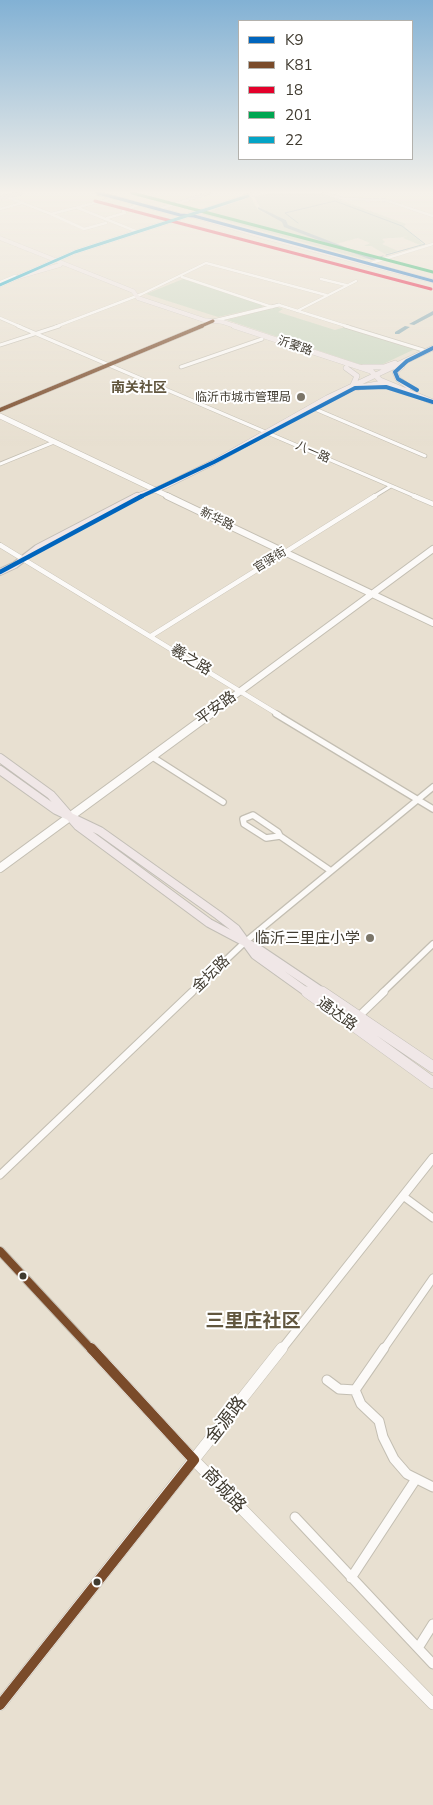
<!DOCTYPE html>
<meta charset="utf-8">
<style>
body{margin:0}
#map{position:relative;width:433px;height:1805px;overflow:hidden;background:#e8e0d1;font-family:Mulish,sans-serif}
canvas{display:block}
.legend{position:absolute;left:238px;top:20px;width:175px;height:140px;box-sizing:border-box;background:#fff;border:1px solid #b3b1ac;margin:0;padding:6px 9px;list-style:none;font-size:15px;color:#403b30}
.legend li{display:flex;align-items:center;gap:10px;height:25px}
.legend b{width:25px;border:1px solid #b3b1ac}
</style>
<div id="map">
<canvas width="433" height="1805"></canvas>
<ul class="legend">
<li><b style="height:6px;background:#0065bd"></b>K9</li>
<li><b style="height:6px;background:#7a4b2a"></b>K81</li>
<li><b style="height:6px;background:#e4002b"></b>18</li>
<li><b style="height:6px;background:#00a651"></b>201</li>
<li><b style="height:6px;background:#03a4c6"></b>22</li>
</ul>
</div>
<script>
const context = document.querySelector('canvas').getContext('2d');
context.lineJoin = 'round';
function fillPath(path, color) { context.fillStyle = color; context.fill(path, 'evenodd'); }
function strokePath(path, color, width, dash) { context.strokeStyle = color; context.lineWidth = width; context.lineCap = dash ? 'butt' : 'round'; context.setLineDash(dash || []); context.stroke(path); }
function label(font, color, halo, rows, align = 'center') {
  context.font = font + ' Mulish,"Noto Sans SC",sans-serif'; context.lineWidth = 4; context.setLineDash([]); context.textBaseline = 'middle'; context.strokeStyle = halo; context.fillStyle = color; for (const [text, x, y, turn = 0] of rows) {
    context.save(); context.translate(x, y); context.rotate((+turn || 0) * Math.PI / 180); context.textAlign = isNaN(turn) ? turn : align; if (halo) context.strokeText(text, 0, 0); context.fillText(text, 0, 0); context.restore();
  }
}
fillPath(new Path2D(`
 M272,193H321L406,224L404,226L423,244L420,245L403,238L407,236C398,239 391,237 382,239L385,242L382,244L398,251L385,254L371,246H364L370,243L358,238L336,244L288,226L286,220L261,209L254,196Z
 M251,197L258,210L283,221L284,226L372,259H363L201,214Z
 M183,279L260,303L263,307L218,317L146,294Z
 M276,307L283,309L278,312L335,330L345,327L415,349L381,365L359,364L227,320Z`), '#cbd7c2');
strokePath(new Path2D(`
 M298,223L285,213L335,201L402,226L425,244L386,255
 M374,259L383,256`), '#8aacb6', 1);
fillPath(new Path2D(`
 M258,207L286,220L288,225L376,259L372,260L284,227L282,222L258,209Z
 M433,311V315L414,325L409,324Z
 M405,326L410,327L399,334H395V332Z`), '#8aacb6');
const minorFar5 = new Path2D(`
 M324,193L344,199L385,200L433,216
 M7,197L51,214L114,198
 M78,208L138,232
 M162,208L209,193
 M0,209L22,203
 M51,214L84,229L106,223
 M107,218L125,213L123,211L140,204
 M368,264L433,244
 M182,277L272,307
 M321,279L346,285
 M0,282L15,276
 M279,305L349,327
 M297,311L356,281
 M0,318L21,327
 M55,327L142,294L206,263L326,295`);
const minorFar4 = new Path2D(`
 M18,326L417,497
 M345,326L423,350
 M0,345L59,326
 M181,367L262,339
 M315,409L425,456
 M0,464L54,442
 M373,497L391,486`);
const minorFar3 = new Path2D(`
 M414,496L433,504
 M0,545L279,715
 M151,636L375,496`);
const minorFar2 = new Path2D(`
 M276,714L433,809
 M151,756L223,802
 M253,815L278,832L280,836L266,838L244,824L243,819Z
 M280,836L331,871
 M191,993L245,942L433,787
 M382,993L433,944`);
const minorFar1 = new Path2D(`
 M359,1016L384,992
 M0,1175L192,992
 M403,1196L433,1218
 M383,1350L433,1278`);
const minor = new Path2D(`
 M327,1380L339,1389L355,1390L361,1404L379,1421L383,1437L394,1459L407,1474L433,1487
 M355,1390L384,1348
 M295,1517L433,1664
 M351,1578L416,1479
 M418,1648L433,1624`);
const tertiaryFar3 = new Path2D(`
 M199,327L213,321L279,305`);
const tertiaryFar2 = new Path2D(`
 M0,410L202,326`);
const tertiaryFar1 = new Path2D(`
 M0,1251L92,1350
 M281,1350L433,1158`);
const tertiary = new Path2D(`
 M91,1348L194,1460L433,1704
 M0,1705L282,1348`);
const secondaryFar3 = new Path2D(`
 M243,197L258,193
 M0,285L75,252L248,196`);
const secondaryFar2 = new Path2D(`
 M0,416L170,497`);
const secondaryFar1 = new Path2D(`
 M167,496L433,623
 M208,715L433,549`);
const secondary = new Path2D(`
 M0,868L210,714`);
const primaryFar4 = new Path2D(`
 M97,193L180,215L194,216L264,237L433,281
 M0,198L21,193
 M0,238L133,291L138,298L204,320L223,322L238,327
 M18,277L60,265`);
const primaryFar3 = new Path2D(`
 M234,326L371,371L380,380L433,402
 M402,366L395,372L398,379L409,387
 M363,367H384L395,363
 M346,368L357,376L353,385
 M355,388L377,384L387,386
 M134,497L163,487L214,462L327,398L433,348`);
const primaryFar2 = new Path2D(`
 M0,572L15,565L37,548L137,496`);
const primaryFar1 = new Path2D(`
 M0,758L51,795L78,826L209,923L260,950L324,993
 M0,770L56,810L100,831L218,915L236,929L255,955L308,993`);
const primary = new Path2D(`
 M307,992L433,1083
 M322,992L433,1067`);
strokePath(minorFar5, '#c3beb2', 3);
strokePath(minorFar4, '#c3beb2', 4.5);
strokePath(minorFar3, '#c3beb2', 5.5);
strokePath(minorFar2, '#c3beb2', 8);
strokePath(minorFar1, '#c3beb2', 9);
strokePath(minor, '#c3beb2', 11);
strokePath(tertiaryFar3, '#c3beb2', 4);
strokePath(tertiaryFar2, '#c3beb2', 5);
strokePath(tertiaryFar1, '#c3beb2', 10);
strokePath(tertiary, '#c3beb2', 12);
strokePath(secondaryFar3, '#c3beb2', 4.5);
strokePath(secondaryFar2, '#c3beb2', 6);
strokePath(secondaryFar1, '#c3beb2', 8);
strokePath(secondary, '#c3beb2', 10);
strokePath(primaryFar4, '#c2beb6', 4.5);
strokePath(primaryFar3, '#c2beb6', 6);
strokePath(primaryFar2, '#c2beb6', 8);
strokePath(primaryFar1, '#c2beb6', 10);
strokePath(primary, '#c2beb6', 12);
strokePath(minorFar5, '#fcfaf8', 2.5);
strokePath(minorFar4, '#fcfaf8', 3);
strokePath(minorFar3, '#fcfaf8', 4.5);
strokePath(minorFar2, '#fcfaf8', 5.5);
strokePath(minorFar1, '#fcfaf8', 7);
strokePath(minor, '#fcfaf8', 9);
strokePath(tertiaryFar3, '#fcfaf8', 3);
strokePath(tertiaryFar2, '#fcfaf8', 4);
strokePath(tertiaryFar1, '#fcfaf8', 8);
strokePath(tertiary, '#fcfaf8', 11);
strokePath(secondaryFar3, '#fcfaf8', 4);
strokePath(secondaryFar2, '#fcfaf8', 5);
strokePath(secondaryFar1, '#fcfaf8', 6);
strokePath(secondary, '#fcfaf8', 8);
strokePath(primaryFar4, '#f0e7e7', 4);
strokePath(primaryFar3, '#f0e7e7', 5);
strokePath(primaryFar2, '#f0e7e7', 6);
strokePath(primaryFar1, '#f0e7e7', 8);
strokePath(primary, '#f0e7e7', 11);
strokePath(new Path2D(`
 M98,193L180,215L194,216L433,281`), '#0065bd', 3);
strokePath(new Path2D(`
 M417,390L398,379L395,372L407,361L433,348
 M140,497L214,462L355,388L386,387L433,402`), '#0065bd', 4);
strokePath(new Path2D(`
 M0,572L142,496`), '#0065bd', 4.5);
strokePath(new Path2D(`
 M199,327L213,321`), '#7a4b2a', 3);
strokePath(new Path2D(`
 M0,410L202,326`), '#7a4b2a', 4);
strokePath(new Path2D(`
 M0,1251L92,1350`), '#7a4b2a', 8);
strokePath(new Path2D(`
 M0,1705L194,1460L91,1348`), '#7a4b2a', 10);
strokePath(new Path2D(`
 M95,201L431,289`), '#e4002b', 3);
strokePath(new Path2D(`
 M132,193L433,272`), '#00a651', 3);
strokePath(new Path2D(`
 M0,285L75,252L248,196`), '#03a4c6', 3);
const sky = context.createLinearGradient(0, 0, 0, 446);
sky.addColorStop(0, '#82b1d4');
sky.addColorStop(0.43, '#f5f1ea');
sky.addColorStop(1, '#f5f1ea00');
context.fillStyle = sky;
context.fillRect(0, 0, 433, 446);
for (const [x, y, r, color] of [
 [301,397,5,"#7b7568"],
 [370,938,5,"#7b7568"],
 [23,1276,4.5,"#403b30"],
 [97,1582,4.5,"#403b30"]
]) { const dot = new Path2D(); dot.arc(x, y, r, 0, 2 * Math.PI); context.fillStyle = color; context.fill(dot); strokePath(dot, '#fff', 2); }
label('12px', '#403b30', '#fff', [
 ["沂蒙路",295,346,19],
 ["八一路",313,452,24],
 ["新华路",217,519,26],
 ["官驿街",270,560,-32]
]);
label('12px', '#403b30', '#fff', [
 ["临沂市城市管理局",291,397]
], 'right');
label('bold 14px', '#61563e', '#fff', [
 ["南关社区",139,388]
]);
label('15px', '#403b30', '#fff', [
 ["羲之路",191,660,31],
 ["平安路",216,708,-36],
 ["金坛路",211,974,-44],
 ["通达路",337,1014,36]
]);
label('15px', '#403b30', '#fff', [
 ["临沂三里庄小学",360,938]
], 'right');
label('18px', '#403b30', '#fff', [
 ["金源路",226,1420,-52],
 ["商城路",224,1490,46]
]);
label('bold 19px', '#61563e', '#fff', [
 ["三里庄社区",253,1321]
]);
</script>
